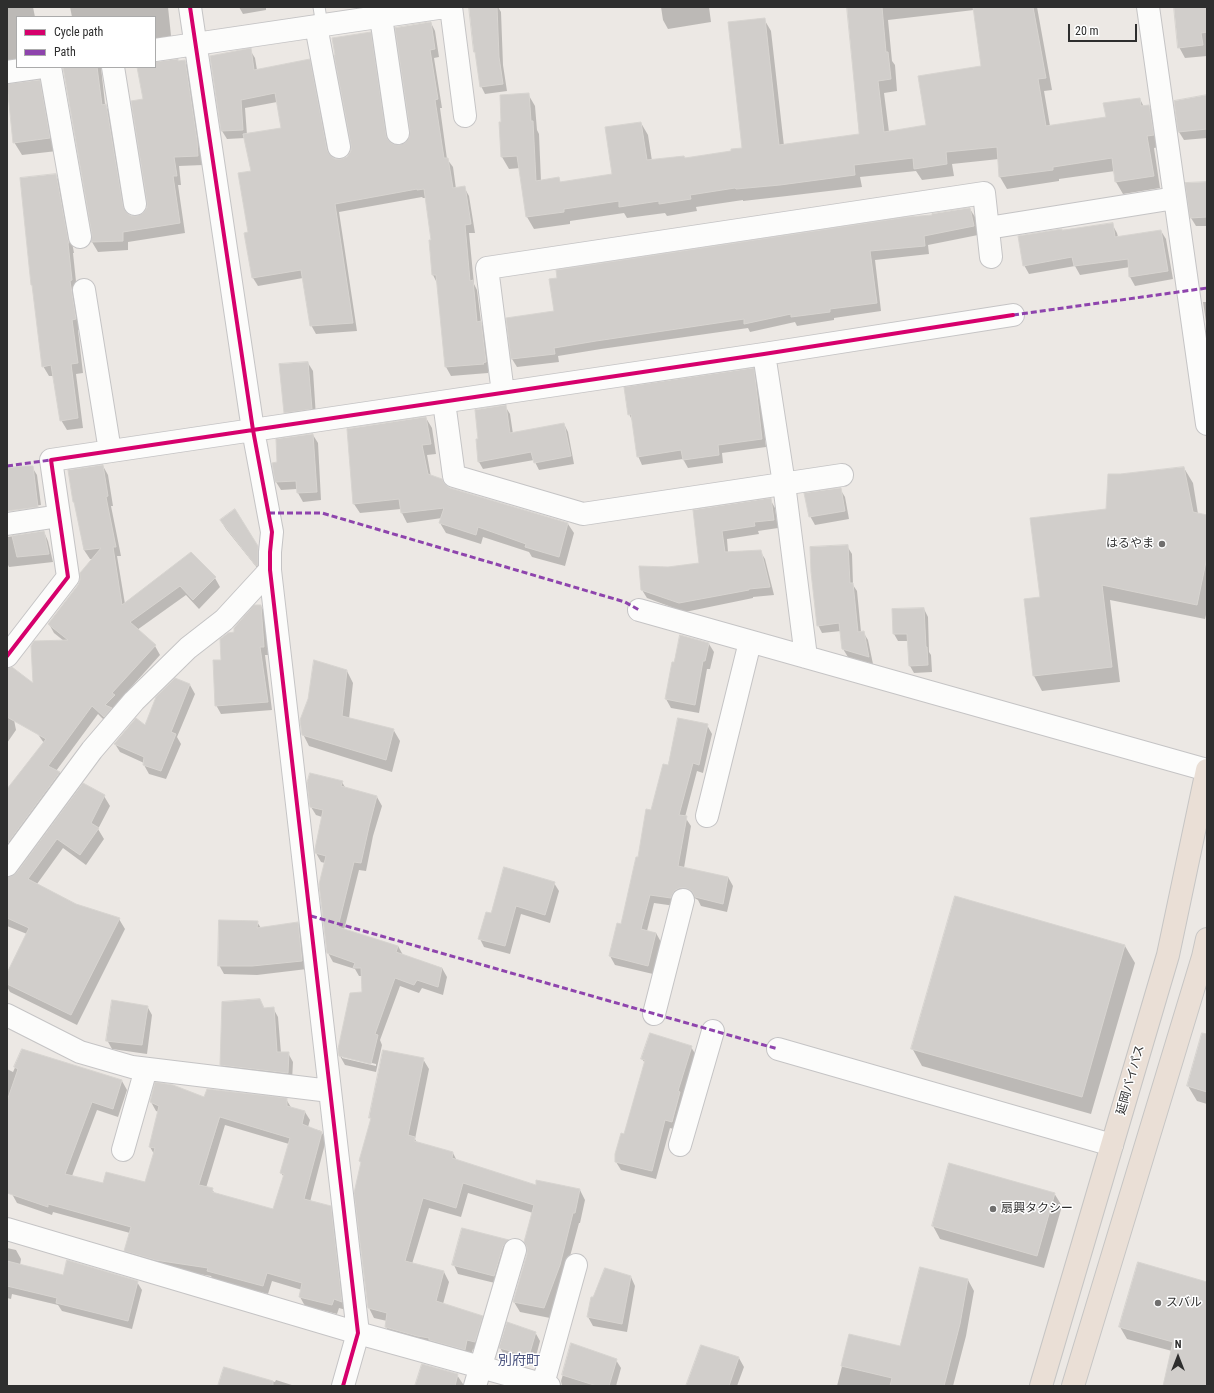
<!DOCTYPE html>
<meta charset="utf-8">
<style>
body{margin:0}
#map{position:relative;width:1214px;height:1393px;overflow:hidden;background:#ece8e4;font-family:"Roboto Condensed",sans-serif}
canvas{display:block}
.frame{position:absolute;inset:0;border:8px solid #2e2e2e;pointer-events:none}
.legend{position:absolute;left:16px;top:16px;width:140px;height:52px;box-sizing:border-box;background:#fff;border:1px solid #ababab;margin:0;padding:5px 7px;list-style:none;font-size:12px;color:#2e2e2e}
.legend li{display:flex;align-items:center;gap:8px;height:20px}
.legend b{width:20px;border:1px solid #ababab}
.north{position:absolute;left:1158px;top:1337px;width:40px;height:40px;-webkit-text-stroke:3px #fff;paint-order:stroke;rotate:0deg;font-size:11px;font-weight:700;line-height:16px;text-align:center;color:#2e2e2e}
.north::after{content:'';display:block;margin:auto;width:14px;height:18px;background:#2e2e2e;clip-path:polygon(50% 0,100% 100%,50% 72%,0 100%)}
.scale{position:absolute;left:1068px;top:24px;width:69px;height:18px;box-sizing:border-box;border:2px solid #2e2e2e;border-top:0;padding-left:5px;font-size:12px;line-height:14px;white-space:nowrap;color:#2e2e2e;-webkit-text-stroke:3px #fff;paint-order:stroke}
</style>
<div id="map">
<canvas width="1214" height="1393"></canvas>
<div class="frame"></div>
<ul class="legend">
<li><b style="height:5px;background:#d6006c"></b>Cycle path</li>
<li><b style="height:5px;background:#8e44ad"></b>Path</li>
</ul>
<div class="north">N</div>
<div class="scale">20 m</div>
</div>
<script>
const context = document.querySelector('canvas').getContext('2d');
context.lineJoin = 'round';
function fillPath(path, color) { context.fillStyle = color; context.fill(path, 'evenodd'); }
function strokePath(path, color, width, dash) { context.strokeStyle = color; context.lineWidth = width; context.lineCap = dash ? 'butt' : 'round'; context.setLineDash(dash || []); context.stroke(path); }
function label(font, color, halo, rows, align = 'center') {
  context.font = font + ' "Roboto Condensed","Noto Sans JP",sans-serif'; context.lineWidth = 3; context.setLineDash([]); context.textBaseline = 'middle'; context.strokeStyle = halo; context.fillStyle = color; for (const [text, x, y, turn = 0] of rows) {
    context.save(); context.translate(x, y); context.rotate((+turn || 0) * Math.PI / 180); context.textAlign = isNaN(turn) ? turn : align; if (halo) context.strokeText(text, 0, 0); context.fillText(text, 0, 0); context.restore();
  }
}
fillPath(new Path2D(`
 M7,7H33L35,17H17V67L7,65Z
 M70,7H168L172,45L155,49V17H72Z
 M239,7H266V10L243,14Z
 M481,7H498L501,12L503,65L507,91L485,94L481,86L477,55L475,52L471,8Z
 M661,7H709L711,22L668,29L663,20Z
 M848,7H1037L1052,90L1044,91L1050,126L1107,118L1140,99L1144,107L1149,106L1156,118L1160,147L1154,148L1160,188L1123,194L1116,182L1115,171L1059,179V181L1007,189L1000,177L999,159L952,164L954,176L922,180L916,171L860,177L862,187L787,196L743,201V200L696,207L697,211L667,216L665,213L627,218L624,213L570,221V224L534,229L527,217L520,168L509,169L502,157L528,94L535,106L537,130L539,134L541,181L558,178L561,183L613,175L641,123L648,135L652,161L685,159L743,149L764,19L771,31L784,146L860,135ZM974,10L982,67L928,126L889,132L884,93L897,91L895,65L892,61L888,20Z
 M1175,7H1207V56L1185,58L1179,47Z
 M431,23L435,31L439,57L434,58L442,108H440L447,159L453,167L456,189L464,187L469,196L475,233H469L474,284L477,290L481,322L486,331L491,371H488V373L451,376L446,367L437,283L433,275L432,241L426,198H423L422,197L339,212L357,331L316,334L311,325L303,278L258,286L253,278L245,233H249L252,171L245,138L227,139L222,131L250,50L255,58L257,70L309,60L314,69L331,157L334,160H341L347,157L352,152L370,33L375,42L390,143L400,146L406,144L410,138ZM277,102L282,128L247,135L245,108Z
 M185,61L190,71L203,165L179,166L181,185H178L185,233L128,242V250L98,252L92,242L93,235L74,67H101L105,104L111,115L127,215L131,217H137L144,214L148,208L144,100L138,67H155V63Z
 M39,81L47,94L57,151L22,155L14,142Z
 M1207,96V138L1184,140L1179,132Z
 M56,176L62,186L74,253H73L81,329L78,330L83,373L76,374L83,428L67,430L61,420L54,376H49L43,366Z
 M1207,183V226H1196L1191,218Z
 M970,209L975,217L978,235L928,245L929,254L875,260L881,311L834,318V320L797,326L795,322L750,332L748,328L601,349L558,356L559,362L517,367L512,359L556,312L933,216Z
 M1112,224L1117,233L1118,237L1161,231L1166,239L1173,279L1135,286L1130,277V267L1080,275L1075,266L1029,274L1024,265L1062,231Z
 M1203,302H1207V328Z
 M308,363L313,371L316,417L290,421L285,412Z
 M753,369L758,377L766,447L722,453L723,463L688,468L683,459L642,465L638,456L633,422L629,414Z
 M505,406L510,414L513,434L564,424L568,432L574,464L539,470L534,460L483,469L479,462V440Z
 M426,418L432,428L436,454L427,455L431,477L450,489L568,524L574,533L565,566L532,557L529,552L483,537L481,544L446,533L440,523L442,518L407,523L402,513L401,509L360,513L354,504Z
 M313,435L318,443L321,500L303,502L298,493L297,489L281,490L276,482L278,463Z
 M103,466L108,475L113,506H111L121,556H117L125,604L191,553L215,578L220,587L199,609L186,595L137,630L155,646L160,655L118,702L120,705L110,726L98,714L56,771L60,773L65,782L17,848L7,841V791L44,743L37,733L64,641L54,633L49,624L79,585L93,559H90L84,550L75,505L74,502Z
 M32,467L37,475L41,505L7,509V470Z
 M1184,468L1193,483L1198,514L1207,516V611L1205,619L1110,600L1120,682L1042,691L1034,676L1025,600L1041,598L1107,510L1120,475Z
 M840,489L845,497L849,519L815,525L810,516Z
 M770,499L775,508L778,528L758,531L759,534L727,539L728,552L760,551L765,559L774,595L753,597V598L685,612L647,598L642,590L668,568L700,563L694,511Z
 M221,521L257,547L262,556V574L226,529Z
 M44,532L48,541L53,562L9,567L7,563V537Z
 M847,546L852,554L853,585L857,591L861,632H863L868,640L873,664L848,657L843,649L841,631L822,633L818,625Z
 M261,606L266,615L268,655H265L272,710L221,714L216,705L222,661L235,633Z
 M924,609L928,617L929,652L931,655L932,672L914,673L910,666L909,641H898L894,634Z
 M709,644L714,652L710,669H707L699,713L671,708L666,699Z
 M347,671L353,683L349,719L393,729L400,741L392,772L309,746L303,734Z
 M175,679L190,685L195,694L177,737L181,744L166,779L149,774L144,765V763L120,752L115,744L145,726Z
 M7,690L9,694L16,730L7,743Z
 M707,725L712,734L703,773L697,771L685,817L691,826L684,868L728,877L733,886L727,912L701,906L698,900L691,896L675,906L654,903L647,931L656,933L661,942L653,974L615,965L610,956L622,925L651,811L669,766Z
 M342,782L346,789L377,797L382,806L373,836L366,871L359,870L344,930L398,946L403,955L442,968L447,977L443,995L422,988L419,993L400,986L380,1040L382,1045L376,1072L345,1065L340,1056L363,993L362,976H359L355,969L333,962L328,953L325,863L321,862L316,853L322,817L316,815L311,807ZM342,1056L376,1064V1066L342,1058Z
 M104,796L110,806L98,829L104,839L86,865L63,848L37,884L76,905L119,919L125,929L77,1025L10,992L7,987V975L27,934L7,926V879L13,877Z
 M554,883L559,891L550,923L521,914L510,954L484,947L480,939L492,914Z
 M257,922L261,928L298,923L302,932L307,969L257,975L224,974L219,965Z
 M1125,946L1135,963L1091,1114L922,1066L912,1048Z
 M147,1006L152,1015L147,1054L112,1049L107,1040Z
 M273,1008L278,1017L281,1053H288L293,1062L292,1081L226,1073L221,1065L264,1009Z
 M1207,1036V1104L1197,1101L1188,1086Z
 M691,1047L696,1055L677,1130L670,1128L656,1179L621,1170L616,1162L645,1063L642,1059Z
 M23,1050L122,1081L127,1090L118,1117L97,1110L72,1176L103,1185L145,1183L154,1154L150,1147L159,1112L156,1111L151,1102L205,1098L286,1099L292,1109L305,1112L310,1120L308,1127L321,1131L326,1140L310,1202L330,1207L335,1215L346,1310L339,1308L337,1314L305,1306L300,1297L302,1290L272,1281L268,1294L213,1280L211,1276L161,1268L130,1259L125,1251L130,1233L53,1212L52,1215L17,1203L12,1194L7,1191V1069L13,1072ZM225,1125L289,1144L281,1173L284,1177L274,1211L215,1194L212,1189L206,1188Z
 M423,1059L429,1069L415,1139L417,1143L453,1153L457,1161L536,1186L580,1190L585,1200L580,1223H579L565,1275L550,1318L520,1312L514,1302L528,1254L533,1213L468,1193L461,1217L429,1208L412,1264L444,1272L449,1282L443,1304L482,1317L488,1327L480,1351L473,1349L470,1359L392,1337L386,1327L387,1321L374,1318L369,1308L362,1164L360,1161L372,1120L370,1117Z
 M950,1164L1054,1193L1062,1206L1044,1268L940,1239L933,1226Z
 M508,1241L513,1249L499,1284L458,1274L454,1265Z
 M7,1248L16,1250L21,1259L20,1265L64,1276L137,1282L142,1290L132,1329L62,1311L58,1305L12,1294L11,1299L7,1298Z
 M631,1277L635,1286L627,1332L593,1326L588,1317Z
 M968,1280L974,1291L966,1336L953,1386H837L850,1335L901,1347Z
 M1207,1287V1386H1164L1172,1351L1127,1339L1120,1327Z
 M535,1332L540,1341L534,1364L505,1356L500,1348Z
 M572,1345L616,1360L621,1368L616,1386H562L561,1381Z
 M702,1346L739,1358L744,1367L737,1386H705Z
 M224,1368L275,1382L276,1380L295,1386H219Z
 M457,1375L463,1384V1386H416Z`), '#0003');
const building = new Path2D(`
 M469,7H497L499,57L503,84L480,87L475,52H474Z
 M847,7H882L886,52H888L891,79L878,81L884,132L926,125L918,76L981,66L973,7H1033L1046,78L1038,79L1046,126L1106,117L1103,103L1140,98L1141,106L1149,105L1154,135L1147,136L1154,176L1115,182L1112,158L1053,167V170L999,177L997,147L946,152L947,164L914,169L913,158L854,165L855,175L780,185L736,189L735,188L690,195L691,199L659,204V201L619,207V201L564,209V212L526,217L517,156L501,157L499,122H501L500,95L529,93L531,121H533L536,181L559,177L560,182L612,174L605,127L641,122L647,160L684,156L685,158L731,151V149L742,148L728,22L765,18L779,145L859,134Z
 M1174,7H1207V32L1201,33L1203,45L1178,48Z
 M431,22L435,49L430,50L438,99L435,100L444,158H448L453,188L465,186L471,224L465,225L470,281L473,280L477,322L481,321L486,362L483,363L484,364L445,367L436,275H432L429,240H431L424,189L417,190V189L335,204L353,323L310,326L301,270L252,278L244,233L248,232L238,173L251,171L243,134L281,128L275,93L241,100L243,130L221,131L210,56L251,48L254,70L310,59L327,150L330,155L335,159H341L347,157L351,151V145L334,55H335L332,38L371,32L386,135L388,140L393,144L399,145L405,143L409,138L410,131L395,28Z
 M178,59V61L185,60L197,140L198,156L174,157L177,176H173L180,223L123,232V241L91,242L92,235L63,67H97L102,105L106,104L123,206L126,212L131,216H137L143,213L147,208V202L131,101L143,99L137,67H155V62Z
 M40,80L50,138L13,143L7,84Z
 M1207,95V129L1178,132L1174,101Z
 M56,174L68,239L69,243H68L72,280L70,281L76,319L72,320L78,363L71,364L78,418L60,421L51,365L42,367L32,285H31L20,178Z
 M1207,182V217L1190,218L1185,183Z
 M970,208L974,226L924,236L925,246L870,251L877,303L830,309V312L791,317V314L744,324V319L596,341L554,348L555,354L511,359L506,318L554,311L549,279L557,278L556,270L907,217L932,215V214Z
 M1113,223L1115,237L1161,230L1168,271L1129,277L1128,259L1074,266L1072,257L1023,266L1018,236L1062,229V230Z
 M308,362L312,409L284,413L279,364Z
 M754,368L762,439L718,445L719,455L683,460L681,450L637,457L631,414L628,415L624,387Z
 M506,405L510,433L564,423L571,456L534,463L531,452L478,462L476,439H478L475,410Z
 M426,417L431,444L422,445L428,474L442,479L445,484L450,488L568,523L559,557L525,547L526,544L478,527L476,535L439,523L444,508L401,513L399,499L353,504L347,429Z
 M313,434L317,492L297,493L296,481L275,482L272,463L277,462L276,439Z
 M103,465L108,496L106,497L116,547H113L122,605L191,552L216,577L193,600L180,586L130,622L156,645L112,693L115,695L105,705L112,708L104,717L92,706L48,766L60,772L7,844V789L46,739L7,717V668L12,667L33,683L31,646L34,641L68,640L48,624L78,585L80,580V573L101,548L84,550L74,502H73L68,470Z
 M25,466H33L38,507L7,511V468Z
 M1184,467L1193,512L1207,515V557L1197,605L1102,585L1112,667L1033,676L1024,599L1040,597L1030,518L1106,509L1108,474H1120Z
 M841,488L845,511L809,517L804,493Z
 M771,498L774,520L754,522L755,526L722,531L725,552L761,550L770,587L749,589V590L679,603L641,590L639,566L668,567L699,563L693,510Z
 M235,509L258,546V565L256,566L220,520Z
 M44,531L49,554L17,557L12,536Z
 M848,545L850,583H853L858,632L864,631L869,657L842,649L839,623L817,626L811,572L810,547Z
 M254,605H261L264,647H260L268,702L215,706L213,660H221L220,639L228,633L234,632V628Z
 M924,608L926,647H927L928,665L909,666L907,634H893L892,609Z
 M680,635L709,643L705,661H703L695,705L665,699L672,662H674Z
 M314,660L347,670L342,716L394,729L386,760L302,735L300,720L308,699Z
 M175,678L190,684L171,732L176,734L161,771L143,765L144,757L114,744L136,718L145,725L156,697Z
 M678,718L708,724L699,765L693,763L679,815L687,816L678,866L728,877L723,904L695,897L692,891L686,888H679L674,891L671,898L650,895L641,929L656,933L648,966L609,956L617,923L621,924L636,857H638L646,809L651,810L663,764L668,765Z
 M310,773L343,781L341,786L377,796L369,827L361,863L354,862L338,927L398,946L396,952L442,968L438,987L417,980L414,985L395,978L375,1034L378,1035L371,1064L339,1056L338,1049L350,993L362,992L361,968H353L355,963L327,953L319,884L326,856L315,853V849L323,810L310,807L307,783Z
 M83,783L105,795L91,823L99,828L80,855L57,839L28,879L76,904L120,918L71,1015L7,984V973L29,928L7,918V877L12,876L17,872Z
 M504,867L555,882L545,915L516,906L505,946L478,939L486,912L491,913Z
 M955,896L1125,945L1082,1097L911,1049Z
 M219,920L258,921L257,928L298,922L302,961L252,966H218Z
 M260,999L264,1008L274,1007L277,1052H289L288,1073L220,1065L222,1002Z
 M112,1000L148,1006L142,1045L106,1041Z
 M650,1033L692,1046L678,1091L680,1092L672,1122L665,1120L652,1171L615,1162V1154L621,1133L624,1134L645,1060L641,1059Z
 M1202,1033L1207,1034V1092L1187,1086Z
 M22,1049L122,1080L113,1109L92,1102L65,1174L103,1183L106,1172L145,1182L155,1148L149,1147L159,1106L150,1102L155,1082L173,1085L204,1097L207,1089L287,1098V1106L305,1111L302,1124L322,1132L304,1199L331,1206L342,1302L334,1299L332,1305L299,1297L302,1283L267,1273L263,1286L207,1271L208,1268L155,1260L124,1251L131,1227L48,1204V1207L7,1193V1101L18,1069L14,1067ZM220,1117L290,1138L280,1173L284,1174L273,1209L212,1192L213,1188L199,1185Z
 M383,1050L424,1058L408,1135L415,1137L414,1141L453,1152L452,1158L536,1185V1180L580,1189L575,1213H573L560,1265L544,1308L513,1302L527,1254V1247L524,1242L534,1205L463,1183L456,1208L423,1198L405,1261L444,1271L436,1301L483,1316L475,1342L467,1340L465,1350L429,1340V1338L417,1336L385,1327L387,1313L368,1308L354,1193L361,1162L359,1161L371,1118H369Z
 M949,1163L1055,1193L1037,1256L932,1226Z
 M462,1228L509,1240L503,1246L494,1276L452,1265Z
 M67,1260L138,1281L128,1321L56,1303L57,1298L7,1286V1261L63,1275Z
 M1138,1262L1207,1282V1386H1163L1173,1342L1119,1327Z
 M920,1267L968,1279L960,1324L944,1386H890L892,1378L841,1366L849,1334L900,1346Z
 M605,1268L631,1276L622,1324L587,1317L591,1297H593Z
 M507,1322L536,1332L529,1356L499,1348Z
 M571,1343L617,1359L609,1386H597L562,1375Z
 M701,1345L739,1357L729,1386H686Z
 M422,1364L458,1374L455,1386H415Z
 M224,1367L273,1381V1386H218Z`);
fillPath(building, '#d1cecb');
strokePath(building, '#d7d4d0', 1);
const lane = new Path2D(`
 M319,7L322,25`);
const street = new Path2D(`
 M190,7L253,430L272,532L270,552V570L358,1333L343,1386
 M451,7L465,116
 M1148,7L1207,424
 M381,17L398,133
 M316,26L339,147
 M155,50L445,7
 M50,67L80,237
 M113,67L135,204
 M7,72L42,67
 M988,228L1175,198
 M84,290L110,451
 M764,354L784,484L806,657
 M503,393L487,268L984,193L991,257
 M444,402L454,476L583,514L842,475
 M7,524L59,516
 M639,610L1207,770
 M7,656L68,577L51,460L764,354L1013,315
 M707,816L750,642
 M7,865L92,750L134,701L188,648L224,620L270,570
 M654,1014L683,900
 M7,1015L80,1052L132,1067L330,1091
 M778,1049L1112,1145
 M680,1145L713,1031
 M123,1150L146,1069
 M7,1229L358,1333L549,1386
 M543,1384L576,1265
 M475,1386L515,1250`);
const highway = new Path2D(`
 M1041,1386L1168,955L1207,770
 M1073,1386L1203,957L1207,939`);
strokePath(lane, '#c5c4c5', 13);
strokePath(street, '#c5c4c5', 24);
strokePath(highway, '#c6c5c4', 24);
strokePath(lane, '#fcfcfb', 11);
strokePath(street, '#fcfcfb', 22);
strokePath(highway, '#eadfd6', 22);
strokePath(new Path2D(`
 M1013,315L1207,288
 M7,466L51,460
 M269,513H322L625,602L639,610
 M311,916L778,1049`), '#8e44ad', 3, [6, 3]);
strokePath(new Path2D(`
 M190,7L253,430L272,532L270,552V570L358,1333L343,1386
 M7,656L68,577L51,460L764,354L1013,315`), '#d6006c', 4);
for (const [x, y, r, color] of [
 [1162,544,4,"#706f6e"],
 [993,1209,4,"#706f6e"],
 [1158,1303,4,"#706f6e"]
]) { const dot = new Path2D(); dot.arc(x, y, r, 0, 2 * Math.PI); context.fillStyle = color; context.fill(dot); strokePath(dot, '#fff', 1.5); }
label('12px', '#2e2e2e', '#fff', [
 ["はるやま",1154,544,"right"],
 ["扇興タクシー",1001,1209],
 ["スバル",1166,1303]
], 'left');
label('12px', '#2e2e2e', '#fff', [
 ["延岡バイパス",1131,1080,-74]
]);
label('14px', '#4d5680', '#fff', [
 ["別府町",519,1361]
]);
</script>
